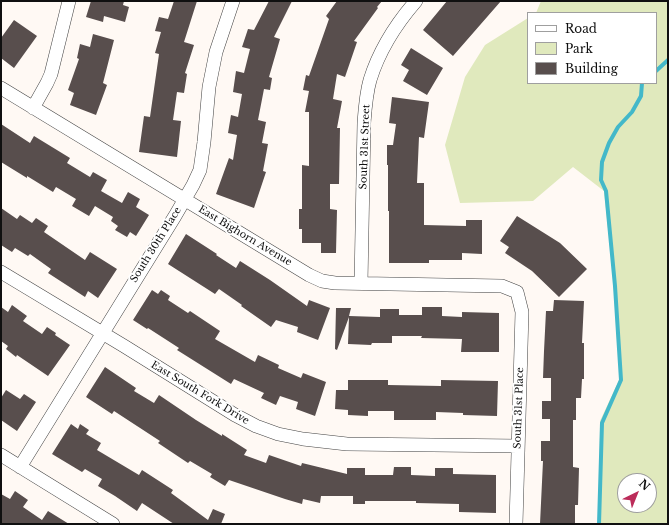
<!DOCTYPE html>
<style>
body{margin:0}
#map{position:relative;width:669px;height:525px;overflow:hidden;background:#fff9f4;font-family:"Libre Baskerville",serif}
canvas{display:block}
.frame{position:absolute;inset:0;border:2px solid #101010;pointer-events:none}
.legend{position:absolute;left:527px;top:12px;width:130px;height:72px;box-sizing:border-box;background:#fff;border:1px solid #9f9f9f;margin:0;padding:5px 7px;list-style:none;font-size:12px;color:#101010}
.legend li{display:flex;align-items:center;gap:8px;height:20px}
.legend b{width:20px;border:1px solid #9f9f9f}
.north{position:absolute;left:617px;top:473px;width:40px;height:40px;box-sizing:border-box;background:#fff;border:1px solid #9f9f9f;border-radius:50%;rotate:43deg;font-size:11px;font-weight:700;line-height:16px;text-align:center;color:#101010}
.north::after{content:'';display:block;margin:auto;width:14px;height:18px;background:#bc2c5a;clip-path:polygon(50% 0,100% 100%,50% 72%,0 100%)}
</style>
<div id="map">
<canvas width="669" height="525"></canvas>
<div class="frame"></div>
<ul class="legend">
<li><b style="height:5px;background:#fff"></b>Road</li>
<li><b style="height:11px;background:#e0e9bd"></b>Park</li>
<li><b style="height:11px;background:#584e4d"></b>Building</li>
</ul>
<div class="north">N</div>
</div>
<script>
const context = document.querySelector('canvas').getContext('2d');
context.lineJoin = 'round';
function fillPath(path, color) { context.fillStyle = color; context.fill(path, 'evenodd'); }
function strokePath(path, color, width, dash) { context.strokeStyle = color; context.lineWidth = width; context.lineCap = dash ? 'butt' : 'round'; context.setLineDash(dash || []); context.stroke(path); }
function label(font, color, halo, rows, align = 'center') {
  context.font = font + ' "Libre Baskerville",serif'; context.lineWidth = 4; context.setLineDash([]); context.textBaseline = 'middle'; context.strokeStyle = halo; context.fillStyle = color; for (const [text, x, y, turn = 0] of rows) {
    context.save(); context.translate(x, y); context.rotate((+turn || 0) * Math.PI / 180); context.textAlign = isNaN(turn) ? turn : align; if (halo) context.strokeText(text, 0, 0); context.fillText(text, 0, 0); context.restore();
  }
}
fillPath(new Path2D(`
 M541,1H668V524H599L600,421L620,378L617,340L613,276L604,191L573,167L533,201L460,203L445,145L465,77L485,45L528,18V83H656V13H536ZM625,481H649V505H625Z`), '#e0e9bd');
strokePath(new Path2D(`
 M656,71L668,60
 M599,524L602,423L621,380L615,286L606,191L601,180L602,162L609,143L618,127L632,112L641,96L642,83`), '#43b8c9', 4);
fillPath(new Path2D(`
 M91,1H124L123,5L129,7L125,22L104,16L103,22L86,17Z
 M174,1H197L184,42L194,45L185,73L187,74L184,93L177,92L173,120L181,121L177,157L139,152L144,116L150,117L159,54L155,53L161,32L155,31L159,17L168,19Z
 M269,1H292L274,37L280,39L269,77L272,78L270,90L264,89L258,120L266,122L262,143L268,144L263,171L266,172L254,208L216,194L229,158L233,160L237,135L228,133L231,115L238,117L242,94L233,92L236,71L244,73L250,49L242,47L248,29L254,30Z
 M337,1H382L377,7L378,8L354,41L357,42L345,77L337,74L333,99L342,101L337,128H340L339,184H330V209L337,210L336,253H321V243H302V229H299V209H302V165L309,166V112H305L309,91L303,90L306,75L309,76L329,19L326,16Z
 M447,1H501L453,56L423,30Z
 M14,20L37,36L14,68L1,58V38Z
 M93,34L114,40L103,83L107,85L96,115L70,105L74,93L68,90L79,59L77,58L80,44L90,47Z
 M411,48L443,68L427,95L403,81L409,70L401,65Z
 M392,97L429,102L424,138L419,137L417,183H424V225L466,226V220H482V254L462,253V260H429V263H389V211H388V165H387V145H393L396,124L389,123Z
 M1,124L30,143L34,136L70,158L67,163L90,177L93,172L107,180L101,191L122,203L128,192L140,199L136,207L149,215L136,236L130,232L127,237L115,230L118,226L111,221L113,217L95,206L89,216L72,206L76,199L56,187L53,192L27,176V178L1,162Z
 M1,208L17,219L20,215L32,223L36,218L48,226L44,232L85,260L90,252L117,269L98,298L88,291L85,297L48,273L51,269L30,254L28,256L15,248L12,252L1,245Z
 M517,216L560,243L587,269L559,297L532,271L505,253L509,247L500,241Z
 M186,234L217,254L216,255L236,268L240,261L270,280L307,306L309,300L330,308L318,340L297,332L298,327L276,320L271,327L241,306L242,305L219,289L215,294L168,264Z
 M152,290L158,294L161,290L170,296L168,300L188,313L190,311L220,331L215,339L255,362L258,355L279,365L278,368L301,378L303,373L326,382L315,416L296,409L298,402L280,396L276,405L261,398L264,393L234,379L231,384L177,350L179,348L148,328L147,329L133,320Z
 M554,300L584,301L582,343H584V379H582L581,398H576V420H573V467L579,468L578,505H575V524H540L543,461H541V441H550V419H542V401H551V378H543L544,351L546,311H553Z
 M12,305L27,316L23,321L42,334L47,327L56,333L55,335L70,345L48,376L17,355L16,357L6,349L8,346L1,341V307L8,312Z
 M422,307H442V316L462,317V312L499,313V352H461L462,339L421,338L422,336H392V343H372L371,345L348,344L349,317L337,350L335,349L336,308H351L349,316L380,317V309H399V315H422Z
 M105,367L136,388L134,391L154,403L159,395L196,420L222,436V434L247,450L244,455L266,463L269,455L301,466L302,463L347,474V468H365V475H393L394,467H411V475L435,476V468H453V474L496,475V513L459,512V504L416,503V501H365V504H353V496H321L320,503L303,499L302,504L285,499L229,480L225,486L210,477L212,474L190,461L188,463L158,443L160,441L114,411L112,414L86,397Z
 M348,380H388V385L441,386V380L498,381L497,416L463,415V413L436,412V420H394V411H368V416L348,415V410L335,409L336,390H348Z
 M6,390L20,399L24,394L36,402L17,431L1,420V398Z
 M71,424L78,429L80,424L89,430L86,434L101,443L97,450L139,475L142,470L173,490L171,493L208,520L213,509L225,514L221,524H174L142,503L137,511L115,496L98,486L102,479L85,469L82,472L52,454Z
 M15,491L28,500L23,507L42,520L48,511L69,524H1V494L10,499Z`), '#584e4d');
const minor = new Path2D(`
 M1,88L309,275L322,281L335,283L502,286L517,292L522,312L516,524
 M33,108L47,83L51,74L69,1
 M1,272L124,346L235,415L256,426L278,434L303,439L347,444L518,446
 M361,283L364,123C365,109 366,94 370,80C379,51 396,24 416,1
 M1,455L113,524
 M20,467L175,216L193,185L200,170L204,142L209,87L216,52L233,1`);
strokePath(minor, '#434343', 14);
strokePath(minor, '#fff', 13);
label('10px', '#101010', '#fff', [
 ["South 31st Street",365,147,-88],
 ["East Bighorn Avenue",245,236,31],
 ["South 30th Place",156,245,-58],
 ["East South Fork Drive",200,393,31],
 ["South 31st Place",519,408,-88]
]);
</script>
